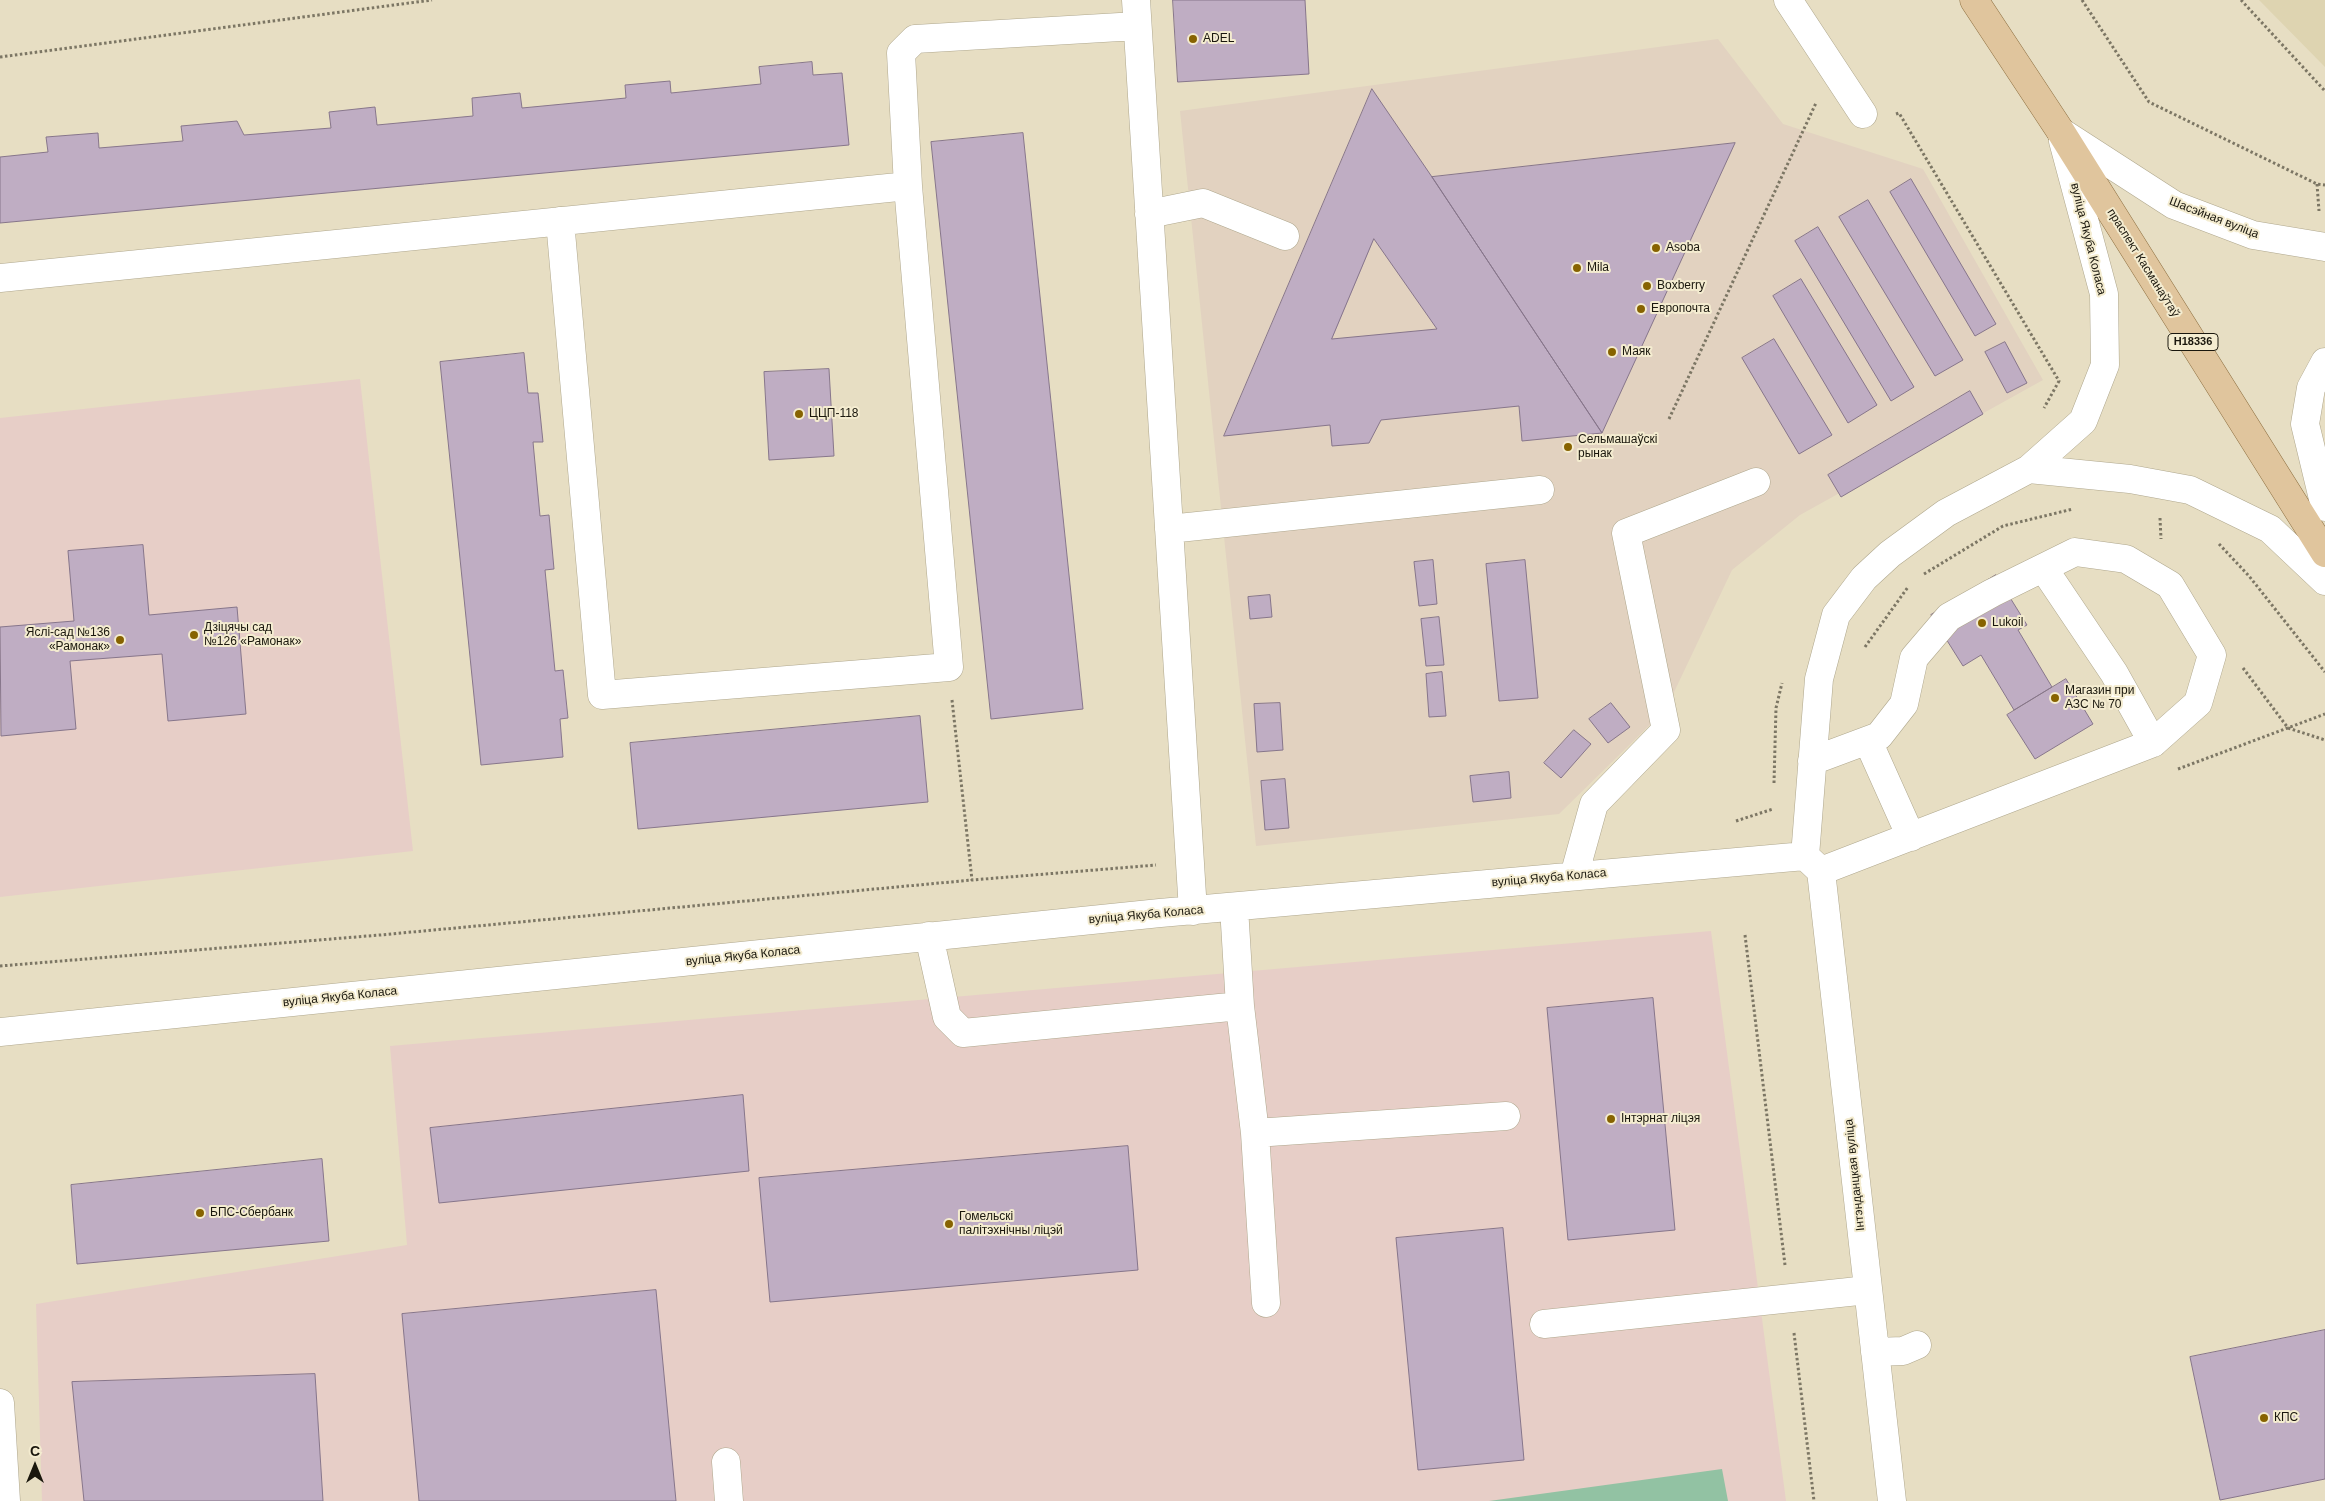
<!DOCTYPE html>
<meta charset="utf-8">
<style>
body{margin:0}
#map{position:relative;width:2325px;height:1501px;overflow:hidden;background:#e7dec3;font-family:Helvetica,sans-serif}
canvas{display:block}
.north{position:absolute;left:10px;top:1441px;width:50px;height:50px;-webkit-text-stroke:4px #f4ecd0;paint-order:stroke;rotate:0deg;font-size:14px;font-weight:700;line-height:20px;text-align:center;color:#1a170d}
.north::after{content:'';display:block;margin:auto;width:18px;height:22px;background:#1a170d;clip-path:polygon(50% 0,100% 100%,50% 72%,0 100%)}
</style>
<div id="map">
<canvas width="2325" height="1501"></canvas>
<div class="north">С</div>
</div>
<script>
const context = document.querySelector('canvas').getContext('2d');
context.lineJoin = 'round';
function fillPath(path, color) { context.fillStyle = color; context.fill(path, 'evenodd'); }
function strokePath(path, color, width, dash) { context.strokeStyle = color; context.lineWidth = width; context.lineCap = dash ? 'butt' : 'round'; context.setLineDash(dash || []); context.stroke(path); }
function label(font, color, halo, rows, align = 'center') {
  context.font = font + ' Helvetica,sans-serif'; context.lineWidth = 4; context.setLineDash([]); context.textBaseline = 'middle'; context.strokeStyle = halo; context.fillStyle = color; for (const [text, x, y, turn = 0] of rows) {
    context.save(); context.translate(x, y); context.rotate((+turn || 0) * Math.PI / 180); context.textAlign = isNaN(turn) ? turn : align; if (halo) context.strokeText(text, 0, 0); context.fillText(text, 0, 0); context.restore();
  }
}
fillPath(new Path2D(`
 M1718,39L1783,124L1923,169L2043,380L1800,515L1732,570L1666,709L1559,814L1256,846L1180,111Z`), '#e2d2c0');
fillPath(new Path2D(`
 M2259,0H2325V67Z`), '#ded4b1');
fillPath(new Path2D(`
 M360,379L413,851L0,897V418Z
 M1711,931L1786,1501H42L36,1304L407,1245L390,1046Z`), '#e7cec7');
fillPath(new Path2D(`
 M1722,1469L1728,1501H1489Z`), '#92c2a3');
const building = new Path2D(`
 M1173,0H1305L1309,74L1178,82Z
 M812,62L813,75L842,73L849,145L0,223V157L48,152L46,137L98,133L99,148L183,141L181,126L237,121L244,135L331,128L329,112L375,107L377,125L473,116L472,98L520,93L522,108L626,98L625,85L670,81L671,93L761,84L759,67Z
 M1372,89L1432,177L1602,433L1522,441L1519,406L1381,420L1369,443L1332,446L1330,425L1224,436ZM1374,239L1437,329L1332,339Z
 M1023,133L1083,709L991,719L931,142Z
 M1735,143L1602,433L1432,177Z
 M1911,179L1996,324L1975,336L1890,192Z
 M1868,200L1963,360L1935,376L1839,217Z
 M1818,227L1914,387L1891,401L1795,241Z
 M1801,279L1877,405L1848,423L1773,296Z
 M1774,339L1832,435L1799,454L1742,358Z
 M2005,342L2027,383L2007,393L1985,352Z
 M524,353L528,393H538L543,442H533L540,516L549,515L554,569L545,570L555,671L563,670L568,718L560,719L563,757L481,765L440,362Z
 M829,369L834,456L769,460L764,372Z
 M1970,391L1983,414L1841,497L1828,475Z
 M143,545L149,615L237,607L246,714L168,721L162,654L70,661L76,729L1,736L0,627L74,621L68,551Z
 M1433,560L1437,604L1419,606L1414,562Z
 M1525,560L1538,698L1499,701L1486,564Z
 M1996,575L2027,625L2018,630L2052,687L2014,710L1981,655L1963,666L1931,615Z
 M1270,595L1272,617L1250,619L1248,597Z
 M1439,617L1444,665L1426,666L1421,619Z
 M1442,672L1446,716L1429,717L1426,674Z
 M2066,679L2093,724L2035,759L2007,715Z
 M1280,703L1283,750L1257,752L1254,704Z
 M1611,703L1630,727L1608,743L1589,719Z
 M920,716L928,802L638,829L630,743Z
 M1574,730L1591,744L1561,778L1544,763Z
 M1509,772L1511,798L1473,802L1470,776Z
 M1285,779L1289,828L1265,830L1261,781Z
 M1653,998L1675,1230L1568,1240L1547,1008Z
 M743,1095L749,1171L439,1203L430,1128Z
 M1128,1146L1138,1270L770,1302L759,1178Z
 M322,1159L329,1241L77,1264L71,1185Z
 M1503,1228L1524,1460L1418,1470L1396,1238Z
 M656,1290L676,1501H419L402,1314Z
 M2325,1330V1479L2220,1500L2190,1357Z
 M315,1374L323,1501H84L72,1382Z`);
fillPath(building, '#bfadc3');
strokePath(building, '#87768b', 1);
const minor = new Path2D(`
 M1136,0L1193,911
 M1788,0L1863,114
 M2061,132L2174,205L2253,235L2325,247
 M1149,214L1203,203L1285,236
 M560,221L602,695L949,667L908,186L901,53L915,39L1137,26
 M0,278L908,186
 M2325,362L2311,388L2305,424L2325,507
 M2029,469L2130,479L2190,490L2270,529L2325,581
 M1169,529L1540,490
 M1868,741L1911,837
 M1812,761L1879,736L1904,704L1914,658L1949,617L1992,593L2075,552L2126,559L2170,585L2212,655L2198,703L2153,743
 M1805,856L1819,679L1836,615L1864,578L1890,554L1946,513L2029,469L2083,421L2105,365L2104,294L2063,141
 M1805,856L1821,871L1892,1501
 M1821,871L2153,743L2114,673L2044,569
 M1574,876L1594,804L1666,730L1626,533L1756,482
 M1234,907L1240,1006L1255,1133L1266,1303
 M929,936L947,1017L963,1033L1240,1006
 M0,1032L1160,913L1805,856
 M1255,1133L1506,1116
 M1544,1324L1868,1290
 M1875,1352L1903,1351L1917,1345
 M0,1403L6,1501
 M726,1462L729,1501`);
const major = new Path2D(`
 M1974,0L2061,132L2325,553`);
strokePath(minor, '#afa78d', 29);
strokePath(major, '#8d6f40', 29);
strokePath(new Path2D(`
 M2082,0L2149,102L2317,184L2325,185
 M2241,0L2325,91
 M0,57L432,0
 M1896,114L1899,113L2059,381L2044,408
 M2317,184L2319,211
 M1669,419L1816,103
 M2160,518L2161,539
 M2219,544L2249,576L2325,672
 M1924,574L2003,526L2073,509
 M1865,647L1908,587
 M2243,668L2288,728L2325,740
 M952,700L972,880L1156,865
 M2178,769L2325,714
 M1774,783L1776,708L1782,683
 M1736,821L1773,809
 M1745,935L1785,1265
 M0,966L380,935L972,880
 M1794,1333L1814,1501`), '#7c7664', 3, [2.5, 2.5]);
strokePath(minor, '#fff', 28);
strokePath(major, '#e0c59d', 28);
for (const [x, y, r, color] of [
 [1193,39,5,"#876300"],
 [1656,248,5,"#876300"],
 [1577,268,5,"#876300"],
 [1647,286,5,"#876300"],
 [1641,309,5,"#876300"],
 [1612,352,5,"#876300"],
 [799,414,5,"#876300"],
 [1568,447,5,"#876300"],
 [1982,623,5,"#876300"],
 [194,635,5,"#876300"],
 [120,640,5,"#876300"],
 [2055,698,5,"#876300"],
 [1611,1119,5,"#876300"],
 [200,1213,5,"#876300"],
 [949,1224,5,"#876300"],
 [2264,1418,5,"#876300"]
]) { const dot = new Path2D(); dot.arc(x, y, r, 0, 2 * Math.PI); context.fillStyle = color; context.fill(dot); strokePath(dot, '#f4ecd0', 2); }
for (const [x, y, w] of [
 [2193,342,50]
]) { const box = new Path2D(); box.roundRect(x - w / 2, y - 8.5, w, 17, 4); context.fillStyle = '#f4ecd0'; context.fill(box); strokePath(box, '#1a170d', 1); }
label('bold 11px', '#1a170d', null, [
 ["Н18336",2193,342]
]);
label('12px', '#1a170d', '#f4ecd0', [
 ["ADEL",1203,39],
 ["Asoba",1666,248],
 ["Mila",1587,268],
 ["Boxberry",1657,286],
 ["Европочта",1651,309],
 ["Маяк",1622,352],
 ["ЦЦП-118",809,414],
 ["Сельмашаўскі",1578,440],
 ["рынак",1578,454],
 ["Lukoil",1992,623],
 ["Дзіцячы сад",204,628],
 ["№126 «Рамонак»",204,642],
 ["Яслі-сад №136",110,633,"right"],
 ["«Рамонак»",110,647,"right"],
 ["Магазин при",2065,691],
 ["АЗС № 70",2065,705],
 ["Інтэрнат ліцэя",1621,1119],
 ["БПС-Сбербанк",210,1213],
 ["Гомельскі",959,1217],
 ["палітэхнічны ліцэй",959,1231],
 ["КПС",2274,1418]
], 'left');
label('12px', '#1a170d', '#f4ecd0', [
 ["Шасэйная вуліца",2214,218,21],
 ["вуліца Якуба Коласа",2088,239,76],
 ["праспект Касманаўтаў",2143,263,58],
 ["вуліца Якуба Коласа",1549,878,-5],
 ["вуліца Якуба Коласа",1146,915,-5],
 ["вуліца Якуба Коласа",743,956,-6],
 ["вуліца Якуба Коласа",340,997,-6],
 ["Інтэнданцкая вуліца",1855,1175,-96]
]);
</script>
